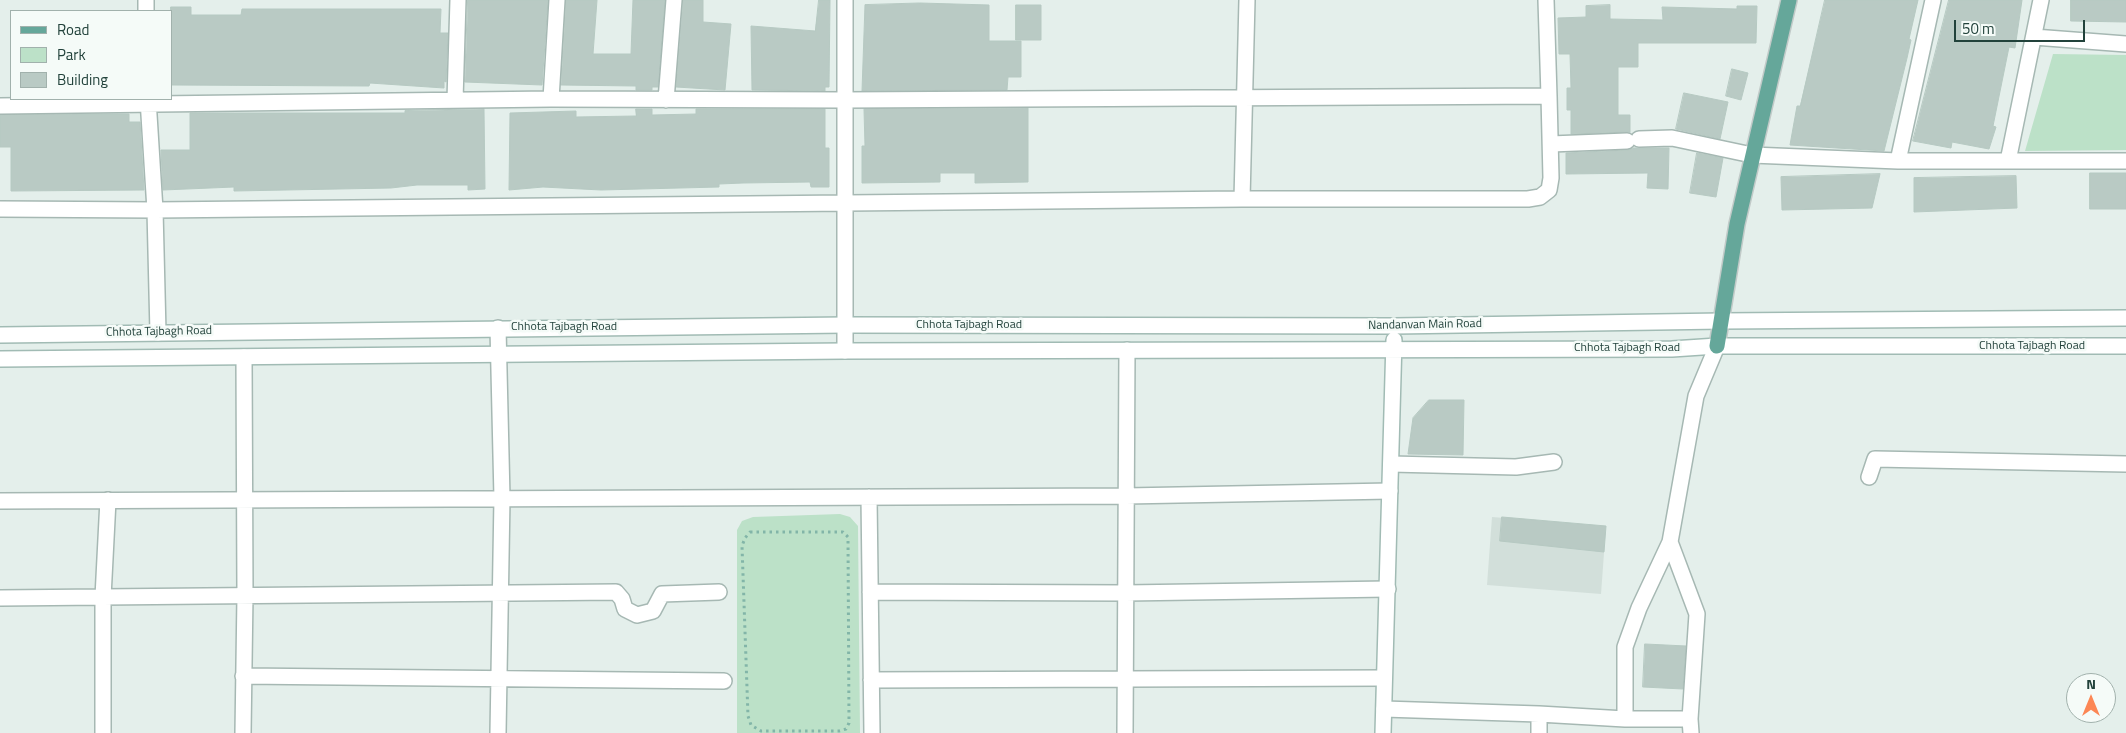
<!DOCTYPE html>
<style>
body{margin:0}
#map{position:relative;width:2126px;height:733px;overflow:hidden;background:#e4efeb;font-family:"Titillium Web",sans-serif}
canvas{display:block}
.legend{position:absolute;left:10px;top:10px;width:162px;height:90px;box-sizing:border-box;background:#f5fbf8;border:1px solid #a1b1ac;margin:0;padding:6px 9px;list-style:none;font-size:15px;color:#22423b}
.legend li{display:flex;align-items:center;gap:10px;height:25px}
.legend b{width:25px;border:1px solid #a1b1ac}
.north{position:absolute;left:2066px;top:673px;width:50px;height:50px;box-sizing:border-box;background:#f5fbf8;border:1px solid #a1b1ac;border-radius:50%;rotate:0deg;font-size:14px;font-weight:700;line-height:20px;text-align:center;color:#22423b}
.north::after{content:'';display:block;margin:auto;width:18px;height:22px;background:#fc8755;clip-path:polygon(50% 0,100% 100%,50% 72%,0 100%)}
.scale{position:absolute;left:1954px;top:20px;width:131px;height:22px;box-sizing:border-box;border:2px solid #22423b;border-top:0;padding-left:6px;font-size:15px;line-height:18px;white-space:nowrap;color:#22423b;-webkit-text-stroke:4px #f5fbf8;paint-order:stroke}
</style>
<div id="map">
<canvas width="2126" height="733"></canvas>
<ul class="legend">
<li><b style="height:6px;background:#65a79a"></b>Road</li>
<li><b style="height:14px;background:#bce1c8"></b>Park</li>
<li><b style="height:14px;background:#b9cac4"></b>Building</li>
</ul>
<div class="north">N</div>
<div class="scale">50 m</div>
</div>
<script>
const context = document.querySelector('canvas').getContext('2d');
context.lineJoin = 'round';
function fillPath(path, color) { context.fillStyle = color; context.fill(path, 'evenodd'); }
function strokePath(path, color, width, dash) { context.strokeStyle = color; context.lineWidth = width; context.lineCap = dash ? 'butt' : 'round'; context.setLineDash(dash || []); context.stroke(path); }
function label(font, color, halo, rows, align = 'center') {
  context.font = font + ' "Titillium Web",sans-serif'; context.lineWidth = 5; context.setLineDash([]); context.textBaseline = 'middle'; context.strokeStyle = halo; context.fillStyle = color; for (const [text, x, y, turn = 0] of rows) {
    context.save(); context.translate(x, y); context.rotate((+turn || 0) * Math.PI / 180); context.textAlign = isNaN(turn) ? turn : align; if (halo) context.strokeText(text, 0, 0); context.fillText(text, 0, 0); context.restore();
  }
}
fillPath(new Path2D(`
 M1492,517L1606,526L1601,594L1487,585Z`), '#d2dfda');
fillPath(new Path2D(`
 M2053,54L2126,55V150L2025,151Z
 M840,514L850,517L858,526L860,733H737V530L742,521L753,517Z`), '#bce1c8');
const building = new Path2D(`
 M468,0H548L542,85L465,82Z
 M566,0H597L593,54H631L633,0H665L658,87H652V90H636V86L561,85Z
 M683,0H703V22L731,24L725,90L676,87Z
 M819,0H830L829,87H825V91L752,90L751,26L815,31Z
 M1825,0H1918L1909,39L1911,40L1907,58L1884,151L1790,145L1797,106H1800Z
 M1949,0H2022L2015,48L2009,47L1993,126L1996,127L1989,149L1952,142L1951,148L1913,141Z
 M2071,0H2126V22L2071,21Z
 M920,3L989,5V41H1021V77H1008L1007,90L862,91L865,5Z
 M1016,5H1041V40H1016Z
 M1610,5V19L1663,20L1662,7L1737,9V6H1757L1756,43H1638V67H1618V115H1630V132L1571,134V110H1567V88H1571L1570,54H1559L1558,18L1586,17V6Z
 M171,7H191V15H241L242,9H441L440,33H448L446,82L444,81V88L370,83L369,86L171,85Z
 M1732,69L1748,73L1741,100L1726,96Z
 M1684,93L1728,102L1720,139L1676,129Z
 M1028,108V182L975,183V173H940V182L862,183V146H865L864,109Z
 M484,109L485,189L468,190V185H417L391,188L234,191V187L163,190L161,150H190V113H405V111Z
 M636,109H652V115L696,114V109H825V148H829V187H811L810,182L743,183L719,184V187L601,190L543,187L509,190L510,113L576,111V117L636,116Z
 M76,114H129V122H140L144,190L11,191V147H0V115Z
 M1633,148H1669L1668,189L1647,188L1648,173L1566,174V153L1627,150Z
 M1697,153L1723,158L1716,197L1690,193Z
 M2090,173H2126V209H2090Z
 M1880,174L1872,208L1782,210L1781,177Z
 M2016,176L2017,208L1914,212V178Z
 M1429,400H1464L1463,455L1408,454L1413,418Z
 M1502,517L1606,526L1604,552L1500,541Z
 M1645,644L1686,646L1683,689L1643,687Z`);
fillPath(building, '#b9cac4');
strokePath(building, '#b6c9c2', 1);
const street = new Path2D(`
 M146,0V11
 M2034,37L2126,44
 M551,99L557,0
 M455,100L458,0
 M666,100L674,0
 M0,106L551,99L845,100L1549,96L1546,0
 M1639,139L1672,138L1752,155L1898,161H2126
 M1551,144L1627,141
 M1898,161L1933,0
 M2008,161L2041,0
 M1242,199L1247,0
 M0,209L155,210L148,99
 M158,333L155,210L1242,199H1528L1540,197L1549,190L1551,178L1549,96
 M845,351V0
 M1391,464L1516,467L1554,462
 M1869,477L1875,459L2126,464
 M869,497L872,733
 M0,501L1126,496L1390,491
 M870,592L1126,593L1388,589
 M0,598L616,592L622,599L625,609L637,615L653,611L662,594L719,592
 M243,676L724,681
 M871,680L1384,678
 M1384,709L1539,714V733
 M1539,714L1625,719H1690L1691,733
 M1625,719V647L1639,608L1670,542
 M1690,719L1697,614L1670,542L1696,396L1717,346
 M103,733V597L108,500
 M243,733L245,595L244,357
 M498,733L502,498L498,328
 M1125,733L1127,350`);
const secondary = new Path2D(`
 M0,335L846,325L1395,326L1722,321L2126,318
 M0,359L845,351L1672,349L1717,346H2126
 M1383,733L1394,340`);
const primary = new Path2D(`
 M1717,346L1737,224L1789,0`);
strokePath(street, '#a6b8b3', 18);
strokePath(secondary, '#a1bbb4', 18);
strokePath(primary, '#c1cac8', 18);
strokePath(new Path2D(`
 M750,532H843L848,537L849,723L846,729L839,731H761L751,725L748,716L742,546L745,538Z`), '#82b5a8', 3, [2.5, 4]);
strokePath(street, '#fff', 15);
strokePath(secondary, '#fff', 15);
strokePath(primary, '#65a79a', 15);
label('12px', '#22423b', '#f5fbf8', [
 ["Chhota Tajbagh Road",969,325],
 ["Nandanvan Main Road",1425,325,-1],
 ["Chhota Tajbagh Road",564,327],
 ["Chhota Tajbagh Road",159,332,-1],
 ["Chhota Tajbagh Road",2032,346],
 ["Chhota Tajbagh Road",1627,348]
]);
</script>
